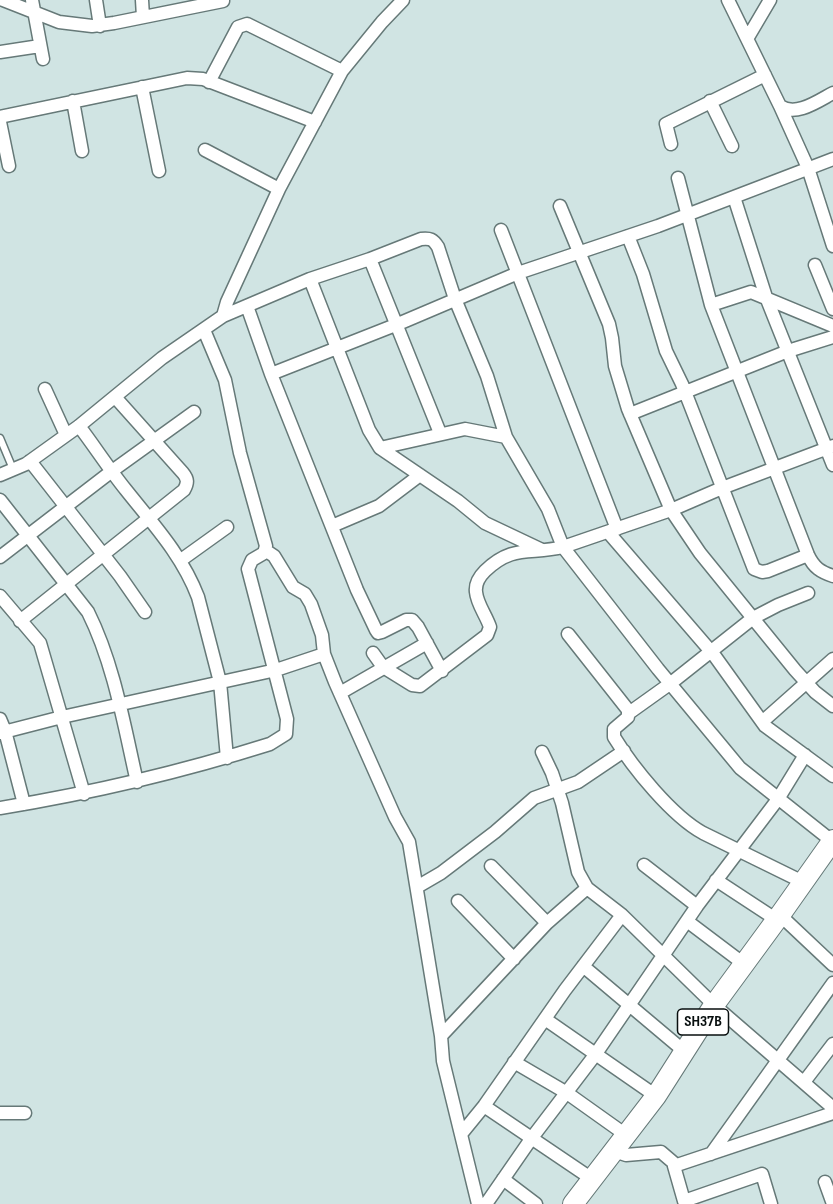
<!DOCTYPE html>
<style>
body{margin:0}
canvas{display:block;background:#d0e4e3}
</style>
<canvas width="833" height="1204"></canvas>
<script>
const context = document.querySelector('canvas').getContext('2d');
context.lineJoin = 'round';
function strokePath(path, color, width, dash) { context.strokeStyle = color; context.lineWidth = width; context.lineCap = dash ? 'butt' : 'round'; context.setLineDash(dash || []); context.stroke(path); }
function label(font, color, halo, rows, align = 'center') {
  context.font = font + ' "Sofia Sans Condensed",sans-serif'; context.lineWidth = 6; context.setLineDash([]); context.textBaseline = 'middle'; context.strokeStyle = halo; context.fillStyle = color; for (const [text, x, y, turn = 0] of rows) {
    context.save(); context.translate(x, y); context.rotate((+turn || 0) * Math.PI / 180); context.textAlign = isNaN(turn) ? turn : align; if (halo) context.strokeText(text, 0, 0); context.fillText(text, 0, 0); context.restore();
  }
}
const service = new Path2D(`
 M0,438L13,469`);
const minor = new Path2D(`
 M3,0L59,22L92,26L114,23L223,1
 M32,0L43,59
 M96,0L100,26
 M142,0L143,17
 M728,0L780,106C796,117 818,101 833,93
 M747,39L770,0
 M0,52L40,46
 M209,82L238,27L247,24L342,71
 M142,87L159,171
 M73,101L82,151
 M710,101L732,146
 M780,106L808,168L833,246
 M0,117L187,78L203,79L315,122
 M0,122L9,166
 M671,144L666,124L765,75
 M205,150L279,189
 M678,178L711,305
 M734,197L766,297L833,465
 M560,206L609,324L612,338L615,366L628,409L671,510L700,553L795,670L815,692L833,706
 M501,230L617,529
 M628,236L643,274L666,351L682,384L754,569L762,572L768,571L808,555
 M370,259L440,433
 M815,265L833,309
 M310,279L369,430L380,448L465,429L506,437L548,509L563,547L658,669L740,768L832,841
 M247,306L271,374L357,590L376,630L378,633L382,632L406,620H412L418,627L442,671
 M223,316L227,302L279,189L342,71L382,22L403,0
 M833,326L751,292L711,305L808,555C814,568 821,572 833,576
 M271,374L398,324L518,273L658,226L833,159
 M45,389L66,435
 M630,414L788,351L833,337
 M79,426C95,447 109,469 126,490C153,524 182,555 198,597L220,682L227,758
 M380,448L458,501L485,523L542,550
 M30,461L120,576L145,612
 M0,475L26,464L79,426L162,358L223,316L310,279L370,259L421,239C430,238 433,239 438,247L455,299L487,376L506,437
 M0,500L88,612C114,664 124,725 137,782
 M332,526L379,506L420,475
 M608,532L714,655L765,726L833,776
 M265,550L274,556L293,587L305,594L311,604L322,635L324,654L335,682L395,817L409,842L441,1036L443,1061L478,1204
 M0,557L112,471L194,412
 M181,560L227,527
 M0,596L40,643L84,794
 M20,621L184,490C188,483 188,479 183,473L115,397
 M568,634L628,710V717L614,729V737C633,768 672,816 703,833L803,882
 M373,653L383,667L412,685L420,686L487,635L490,627C486,615 477,604 476,592C475,584 479,577 485,571C513,544 530,555 563,547L671,510L722,488L833,446
 M340,693L427,643
 M629,713L671,683L753,618L778,605L808,593
 M0,719L5,731L24,804
 M762,722L833,659
 M0,733L62,717L276,670L324,654
 M542,752L552,773L562,803L578,872L587,888L622,915L714,1005L833,1108
 M0,808C92,793 181,772 270,744L286,734L287,719L248,569L252,560L264,553L266,546L240,453L225,380L204,330
 M644,865L697,906
 M491,866L547,923
 M716,880L777,920
 M417,887L441,873L495,832L534,798L578,782L624,751
 M458,901L514,959
 M780,915L833,965
 M687,921L744,964
 M583,966L684,1051
 M545,1019L656,1096
 M441,1036L547,923L587,888
 M514,1062L567,1093L626,1135
 M804,1082L833,1044
 M484,1106L592,1179
 M0,1113H25
 M462,1133L484,1106L565,990L622,915
 M614,1151L626,1155L661,1152L675,1164
 M711,1154L833,983
 M503,1179L536,1204
 M825,1182L833,1204
 M486,1204L531,1139L595,1055L697,906L778,799L805,755
 M771,1204L762,1174L684,1201L674,1166L833,1113`);
const primary = new Path2D(`
 M573,1204L656,1096L714,1005L780,915L833,840`);
strokePath(service, '#667978', 9);
strokePath(minor, '#667978', 15);
strokePath(primary, '#667978', 22);
strokePath(service, '#fff', 6);
strokePath(minor, '#fff', 12);
strokePath(primary, '#fff', 20);
for (const [x, y, w] of [
 [703,1022,51]
]) { const box = new Path2D(); box.roundRect(x - w / 2, y - 13, w, 26, 4.5); context.fillStyle = '#fff'; context.fill(box); strokePath(box, '#080f0f', 1.5); }
label('bold 16px', '#080f0f', null, [
 ["SH37B",703,1022]
]);
</script>
